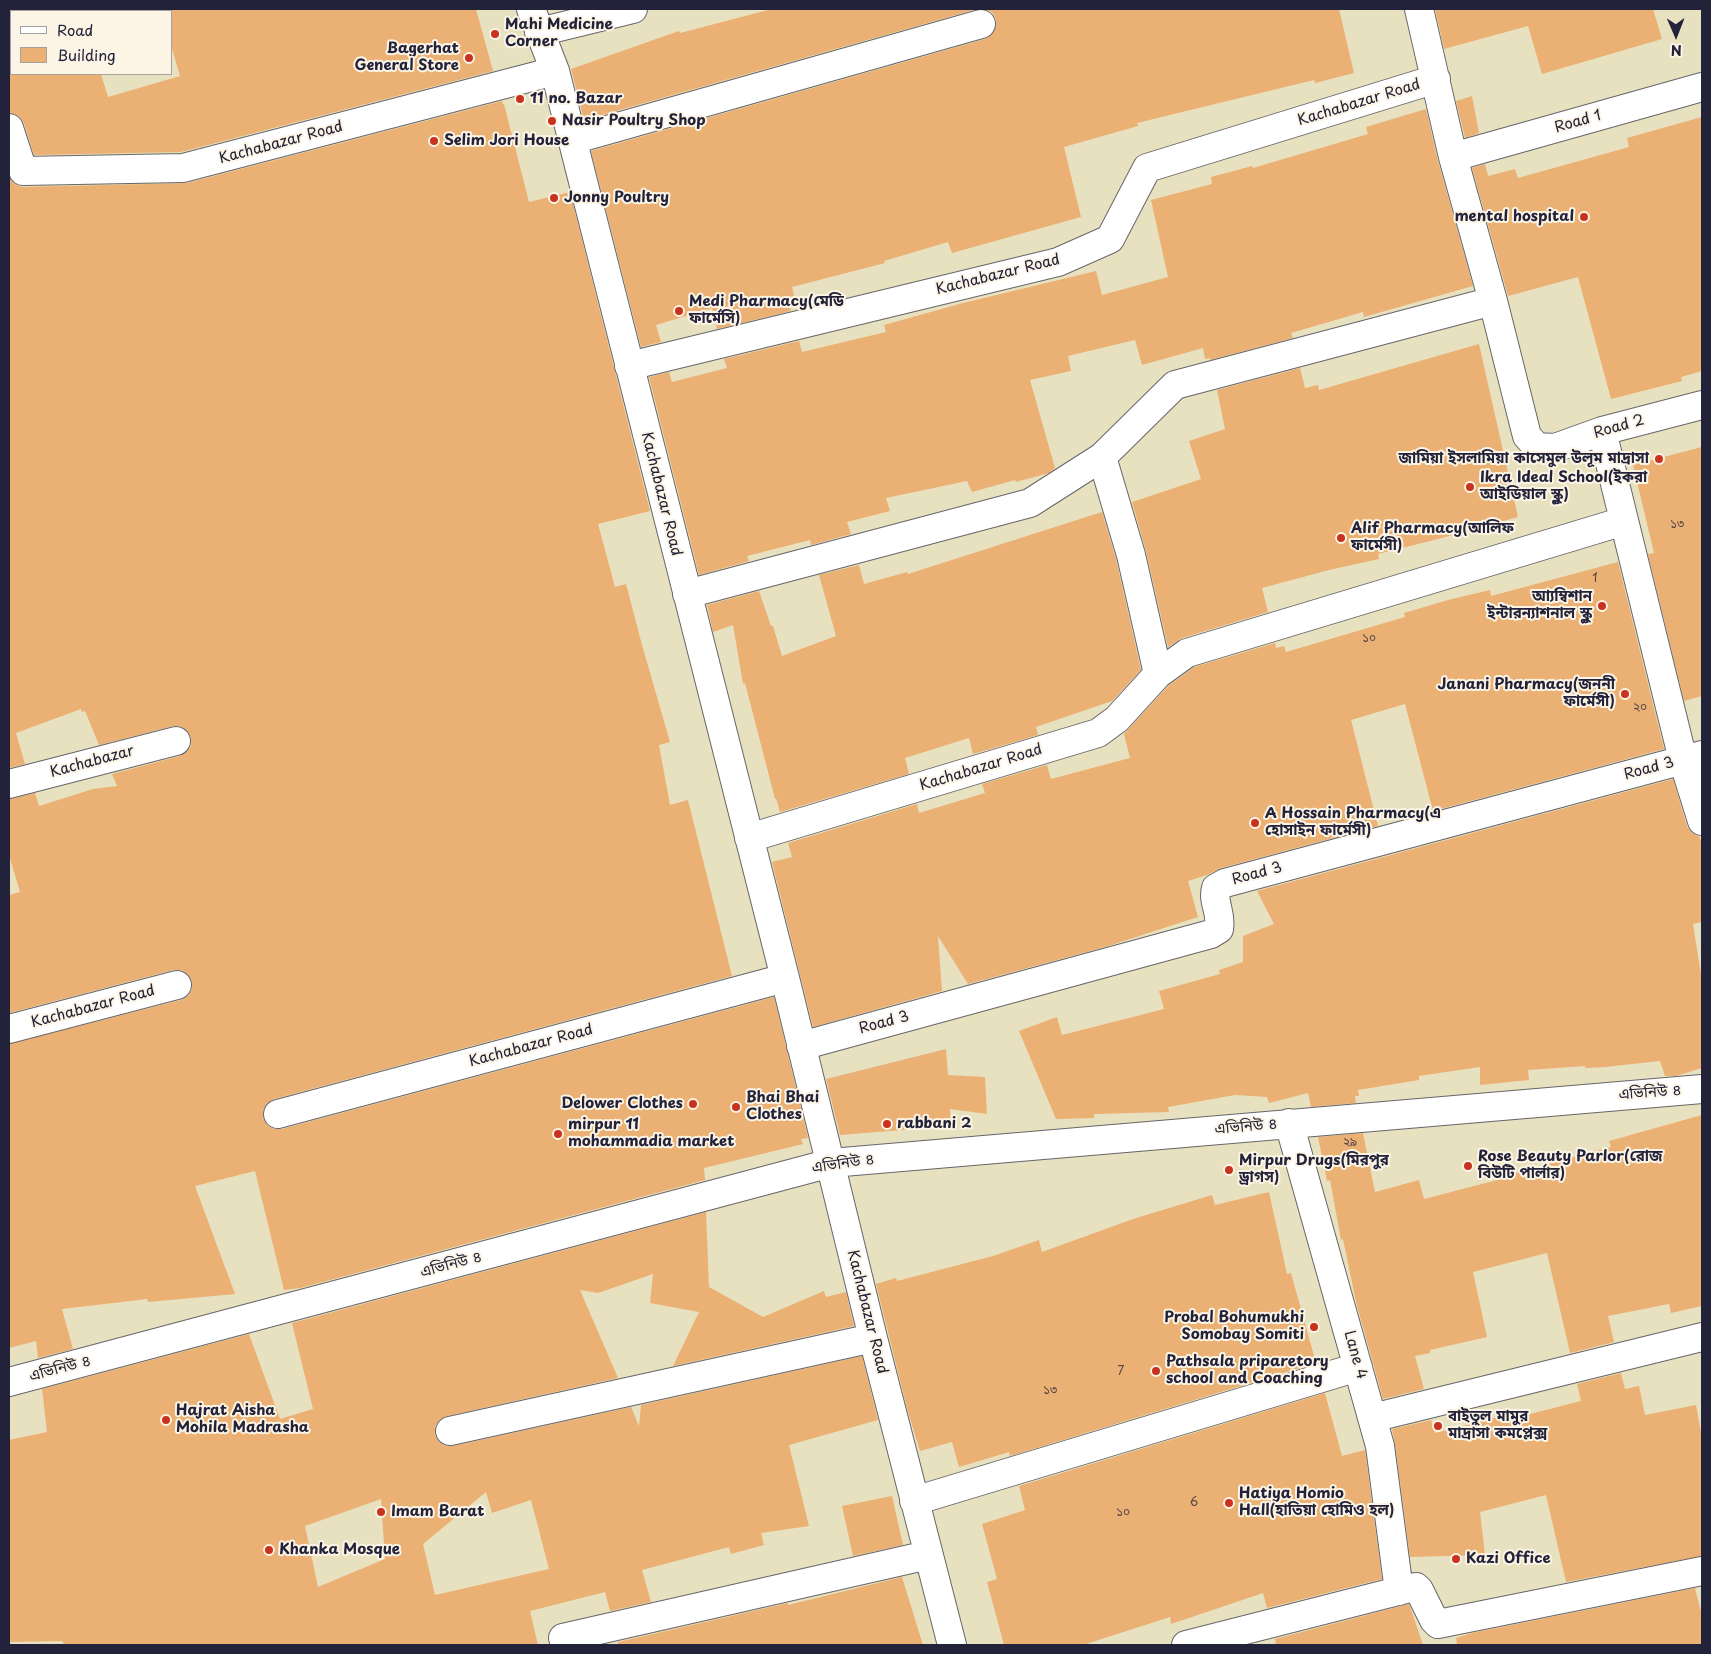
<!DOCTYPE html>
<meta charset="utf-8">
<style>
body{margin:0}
#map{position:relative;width:1711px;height:1654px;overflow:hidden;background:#e8e1bf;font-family:"Playpen Sans",sans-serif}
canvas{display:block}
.frame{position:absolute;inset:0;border:10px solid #22223b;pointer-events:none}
.legend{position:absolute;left:10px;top:10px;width:162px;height:65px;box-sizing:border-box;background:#fcf5e5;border:1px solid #a5a1a1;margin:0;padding:6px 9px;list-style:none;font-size:15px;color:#22223b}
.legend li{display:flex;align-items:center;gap:10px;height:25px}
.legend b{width:25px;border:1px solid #a5a1a1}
.north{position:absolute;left:1651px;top:10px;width:50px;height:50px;-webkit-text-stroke:4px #fcf5e5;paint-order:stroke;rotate:179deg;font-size:14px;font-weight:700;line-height:20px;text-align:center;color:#22223b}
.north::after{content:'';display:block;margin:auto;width:18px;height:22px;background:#22223b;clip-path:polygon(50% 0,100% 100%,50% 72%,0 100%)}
</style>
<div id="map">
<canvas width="1711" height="1654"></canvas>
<div class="frame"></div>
<ul class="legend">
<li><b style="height:6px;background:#fff"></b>Road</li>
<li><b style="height:14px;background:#ebb074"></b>Building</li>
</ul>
<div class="north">N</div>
</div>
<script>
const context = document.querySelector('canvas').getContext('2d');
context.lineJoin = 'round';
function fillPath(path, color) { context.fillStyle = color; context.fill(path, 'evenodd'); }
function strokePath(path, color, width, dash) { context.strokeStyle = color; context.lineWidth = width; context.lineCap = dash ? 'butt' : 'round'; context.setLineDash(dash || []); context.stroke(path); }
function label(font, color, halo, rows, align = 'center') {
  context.font = font + ' "Playpen Sans","Noto Sans Bengali",sans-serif'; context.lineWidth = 4; context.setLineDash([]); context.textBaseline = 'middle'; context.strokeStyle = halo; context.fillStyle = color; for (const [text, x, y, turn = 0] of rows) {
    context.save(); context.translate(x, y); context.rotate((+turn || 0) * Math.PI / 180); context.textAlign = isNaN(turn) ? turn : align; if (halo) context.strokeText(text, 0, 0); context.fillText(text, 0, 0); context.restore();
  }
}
fillPath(new Path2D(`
 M171,9H476L493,71L181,152L34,155L24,123L19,116L9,113V74H101L108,97L180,76L171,45Z
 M772,9H1339L1354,73L1315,83L1314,80L1137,123L1138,126L1064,147L1081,217L952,253L948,242L884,261L885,263L792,287L794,296L787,297L791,311L717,329L712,308L656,325L661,342L641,347L591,151L985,39L992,34L996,27V19L992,12L984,9H977L584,120L571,69L679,31L680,33Z
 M1435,9H1653L1662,39L1542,74L1528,26L1444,49Z
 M1472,96L1479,133L1465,138L1456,101Z
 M502,101L503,104H504L529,202L570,192L650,511L598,524L615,587L626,584L642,645L670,742L659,745L670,805L688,800L732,976L274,1099L267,1103L263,1110V1118L267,1125L274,1129H282L774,997L808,1138L801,1139L803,1144L704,1168L705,1180L300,1288L284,1290L255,1171L195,1186L235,1294L148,1302L147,1299L62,1309L73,1349L38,1358L36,1341L9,1348V1044L181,1000L188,996L192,989V982L188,974L181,970H173L9,1013V895L20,892L9,855V799L35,793L39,806L93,789L117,786L112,774L180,756L187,752L191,746V738L187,730L180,726H173L99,745L85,711L82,712L81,709L16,733L25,764L9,768V177L14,184L23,187L187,183Z
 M1426,109L1438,161L1473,286L1364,317L1363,312L1291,333L1293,338L1210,360V358L1205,359L1203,348L1142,365L1135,340L1068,356L1071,371L1030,380L1055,468L1049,473L1016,482L1015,480L972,492L967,481L886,498L890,511L847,522L851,534L811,545L810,540L747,556L749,561L699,575L649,377L669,372L672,382L727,368L724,359L799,341L802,352L886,332L884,325L963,303L1096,271L1102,295L1168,277L1151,200L1212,184L1211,177L1252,166L1253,168L1368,134L1366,127Z
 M1702,117V371L1681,377L1682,381L1611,399L1578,277L1508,296L1472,168L1485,164L1488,176L1515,169L1518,178L1629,147L1627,138Z
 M1479,344L1518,517L1438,539L1378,554L1379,559L1329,570L1262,588L1268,612L1182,638L1168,647L1146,551L1132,502L1201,479L1189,441L1225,429L1217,390L1300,368L1305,388L1318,385L1319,390Z
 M1702,447V696L1684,701L1648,554L1654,553L1633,465Z
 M1102,512L1116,559L1141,670L1112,701L1036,727L1038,735L973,754L969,738L905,758L909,774L780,812L776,798L775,799L745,683L743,684L733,625L713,632L707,605L759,591L771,626H773L782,656L836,636L819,575L859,565L864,584L907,572L908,574Z
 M1618,562L1664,749L1433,811L1405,704L1351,720L1378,826L1221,868L1207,875L1188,881L1198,917L1105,947L968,984L938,936L942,991L813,1027L772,862L792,857L788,843L917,804L919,813L985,793L982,784L1047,765L1051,779L1130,758L1124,734L1168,686L1194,667L1275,643L1276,648L1284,646L1286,652L1405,617L1404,613L1448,600L1490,590L1491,596Z
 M1673,779L1687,826L1692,833L1699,836L1702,844V922L1693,924L1702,981V1068L1676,1076H1665L1660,1061L1605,1067L1585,1068V1066L1528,1070L1529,1080L1480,1085V1067L1419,1076V1080L1358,1090L1359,1096H1355L1356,1103L1311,1107L1308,1093L1269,1103L1267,1097L1235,1095L1168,1107L1169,1112L1094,1114V1118L1056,1119L1019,1031L1057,1017L1062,1035L1164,1009L1159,991L1220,974L1219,970L1243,962V936L1274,924L1257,891Z
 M946,1049L948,1075L985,1077L987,1114L950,1109L951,1126L840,1135L826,1079Z
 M1702,1115V1306L1671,1313L1669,1304L1608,1316L1614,1342L1570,1353L1547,1253L1473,1272L1487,1337L1430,1350V1353L1415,1356L1424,1389L1383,1399L1356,1302L1343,1239L1341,1240L1330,1180L1327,1181L1318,1137L1363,1133L1375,1192L1419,1180L1424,1199L1505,1178L1504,1176L1611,1147L1609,1141Z
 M1269,1192L1287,1274L1291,1273L1316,1363L1010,1456L1009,1452L959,1467L952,1442L920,1451L908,1412L876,1284L896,1278L897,1281L993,1256L1039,1240L1042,1252L1133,1219L1212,1195L1215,1205Z
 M706,1212L709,1287L763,1317L824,1291L826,1297L846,1292L854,1326L673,1366L699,1312L650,1303L653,1274L598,1293L580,1290L618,1378L447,1416L440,1419L435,1426V1435L439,1442L445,1446H453L631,1407L639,1426L641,1405L862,1356L878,1420L789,1445L809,1526L761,1533L764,1545L731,1554L729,1547L642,1570L651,1602L610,1611L605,1592L530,1611L538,1645H65L62,1641L9,1642V1440L47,1432L42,1389L249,1334L280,1419L313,1409L292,1323ZM486,1492L492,1513L531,1500L549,1569L435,1595L423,1544ZM381,1499L385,1559L318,1587L305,1526Z
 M1621,1373L1625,1389L1639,1386L1645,1415L1696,1405L1702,1437V1556L1566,1582L1546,1495L1480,1512L1485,1555L1410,1557L1395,1444L1392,1429L1431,1420L1435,1433L1525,1410L1526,1415L1581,1401L1577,1384Z
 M1325,1393L1342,1456L1365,1450L1382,1579L1267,1608L1263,1593L1171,1624L1170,1617L1083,1645H1004L987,1582L997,1579L982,1524L1025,1510L1019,1486Z
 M892,1496L903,1545L853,1556L842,1506Z
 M902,1577L923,1645H619L618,1642L788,1603V1605Z
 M1695,1588L1702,1616V1645H1457L1456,1638L1472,1633Z
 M1409,1604L1423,1645H1276L1275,1639Z`), '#ebb074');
const minor = new Path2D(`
 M531,9L555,71L785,978L873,1338L952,1645
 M1419,9L1453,157L1493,301L1527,436L1537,447L1555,448L1602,431L1702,405
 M539,32L633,9
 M9,128L23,171L183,168L555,71
 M572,140L981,24
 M1453,157L1702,87
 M629,366L1058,262L1110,239L1147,168L1436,79
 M1602,431L1683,760L1702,821
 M1102,457L1131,555L1158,674
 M687,594L1030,503L1102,457L1175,385L1493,301
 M9,784L176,741
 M749,838L1098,733L1117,719L1158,674L1187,653L1624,521
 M9,1029L177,985
 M801,1046L1211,934L1219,929C1222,911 1212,903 1216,888L1225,883L1702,755
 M278,1114L785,978
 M1289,1123L1380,1446L1399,1591
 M9,1382L831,1163L1702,1089
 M1372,1418L1702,1337
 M450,1431L873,1338
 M914,1501L1358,1367
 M563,1638L928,1555
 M1186,1645L1410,1588L1416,1587L1419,1590L1434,1620L1438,1624L1702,1571`);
strokePath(minor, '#676569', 30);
strokePath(minor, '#fff', 28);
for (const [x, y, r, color] of [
 [495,34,5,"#c8321e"],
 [469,58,5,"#c8321e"],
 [520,99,5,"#c8321e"],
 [552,121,5,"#c8321e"],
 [434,141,5,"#c8321e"],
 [554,198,5,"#c8321e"],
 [1584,217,5,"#c8321e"],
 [679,311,5,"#c8321e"],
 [1659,459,5,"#c8321e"],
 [1470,487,5,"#c8321e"],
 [1341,538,5,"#c8321e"],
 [1602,606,5,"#c8321e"],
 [1625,694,5,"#c8321e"],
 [1255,823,5,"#c8321e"],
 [693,1104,5,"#c8321e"],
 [736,1107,5,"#c8321e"],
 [887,1124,5,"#c8321e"],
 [558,1134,5,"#c8321e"],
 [1468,1166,5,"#c8321e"],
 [1229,1170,5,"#c8321e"],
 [1314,1327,5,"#c8321e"],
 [1156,1371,5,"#c8321e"],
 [166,1420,5,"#c8321e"],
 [1438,1426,5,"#c8321e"],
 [1229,1503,5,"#c8321e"],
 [381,1512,5,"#c8321e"],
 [269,1550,5,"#c8321e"],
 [1456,1559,5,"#c8321e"]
]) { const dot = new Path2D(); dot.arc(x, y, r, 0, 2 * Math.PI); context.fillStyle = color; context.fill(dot); strokePath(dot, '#fcf5e5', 2); }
label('12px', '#544649', null, [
 ["১৩",1677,525],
 ["1",1595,579],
 ["১০",1369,639],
 ["২০",1640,708],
 ["২৯",1350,1143],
 ["7",1121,1372],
 ["১৩",1050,1391],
 ["6",1194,1503],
 ["১০",1123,1513]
]);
label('bold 15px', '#22223b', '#fcf5e5', [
 ["Mahi Medicine",505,25],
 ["Corner",505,42],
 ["Bagerhat",459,49,"right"],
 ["General Store",459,66,"right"],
 ["11 no. Bazar",530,99],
 ["Nasir Poultry Shop",562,121],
 ["Selim Jori House",444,141],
 ["Jonny Poultry",564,198],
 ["mental hospital",1574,217,"right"],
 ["Medi Pharmacy(মেডি",689,302],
 ["ফার্মেসি)",689,319],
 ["জামিয়া ইসলামিয়া কাসেমুল উলূম মাদ্রাসা",1649,459,"right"],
 ["Ikra Ideal School(ইকরা",1480,478],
 ["আইডিয়াল স্কুল)",1480,495],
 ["Alif Pharmacy(আলিফ",1351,529],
 ["ফার্মেসী)",1351,546],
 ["আ্যম্বিশান",1592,597,"right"],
 ["ইন্টারন্যাশনাল স্কুল",1592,614,"right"],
 ["Janani Pharmacy(জননী",1615,685,"right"],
 ["ফার্মেসী)",1615,702,"right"],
 ["A Hossain Pharmacy(এ",1265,814],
 ["হোসাইন ফার্মেসী)",1265,831],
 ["Bhai Bhai",746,1098],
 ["Clothes",746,1115],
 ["Delower Clothes",683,1104,"right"],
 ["rabbani 2",897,1124],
 ["mirpur 11",568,1125],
 ["mohammadia market",568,1142],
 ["Rose Beauty Parlor(রোজ",1478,1157],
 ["বিউটি পার্লার)",1478,1174],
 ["Mirpur Drugs(মিরপুর",1239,1161],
 ["ড্রাগস)",1239,1178],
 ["Probal Bohumukhi",1304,1318,"right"],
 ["Somobay Somiti",1304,1335,"right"],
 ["Pathsala priparetory",1166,1362],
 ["school and Coaching",1166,1379],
 ["Hajrat Aisha",176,1411],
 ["Mohila Madrasha",176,1428],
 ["বাইতুল মামুর",1448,1417],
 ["মাদ্রাসা কমপ্লেক্স",1448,1434],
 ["Hatiya Homio",1239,1494],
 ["Hall(হাতিয়া হোমিও হল)",1239,1511],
 ["Imam Barat",391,1512],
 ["Khanka Mosque",279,1550],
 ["Kazi Office",1466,1559]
], 'left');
label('15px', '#22223b', '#fcf5e5', [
 ["Kachabazar Road",1359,103,-17],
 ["Road 1",1578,122,-16],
 ["Kachabazar Road",281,143,-15],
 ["Kachabazar Road",998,275,-14],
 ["Road 2",1619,427,-16],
 ["Kachabazar Road",661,494,76],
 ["Kachabazar",92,762,-15],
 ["Kachabazar Road",981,768,-17],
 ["Road 3",1649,769,-15],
 ["Road 3",1257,874,-15],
 ["Kachabazar Road",93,1007,-15],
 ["Road 3",884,1023,-15],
 ["Kachabazar Road",531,1046,-15],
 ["এভিনিউ ৪",1650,1093,-4],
 ["এভিনিউ ৪",1246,1127,-5],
 ["এভিনিউ ৪",843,1164,-8],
 ["এভিনিউ ৪",451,1265,-15],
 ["Kachabazar Road",867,1312,76],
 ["Lane 4",1355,1355,74],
 ["এভিনিউ ৪",60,1369,-15]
]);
</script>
